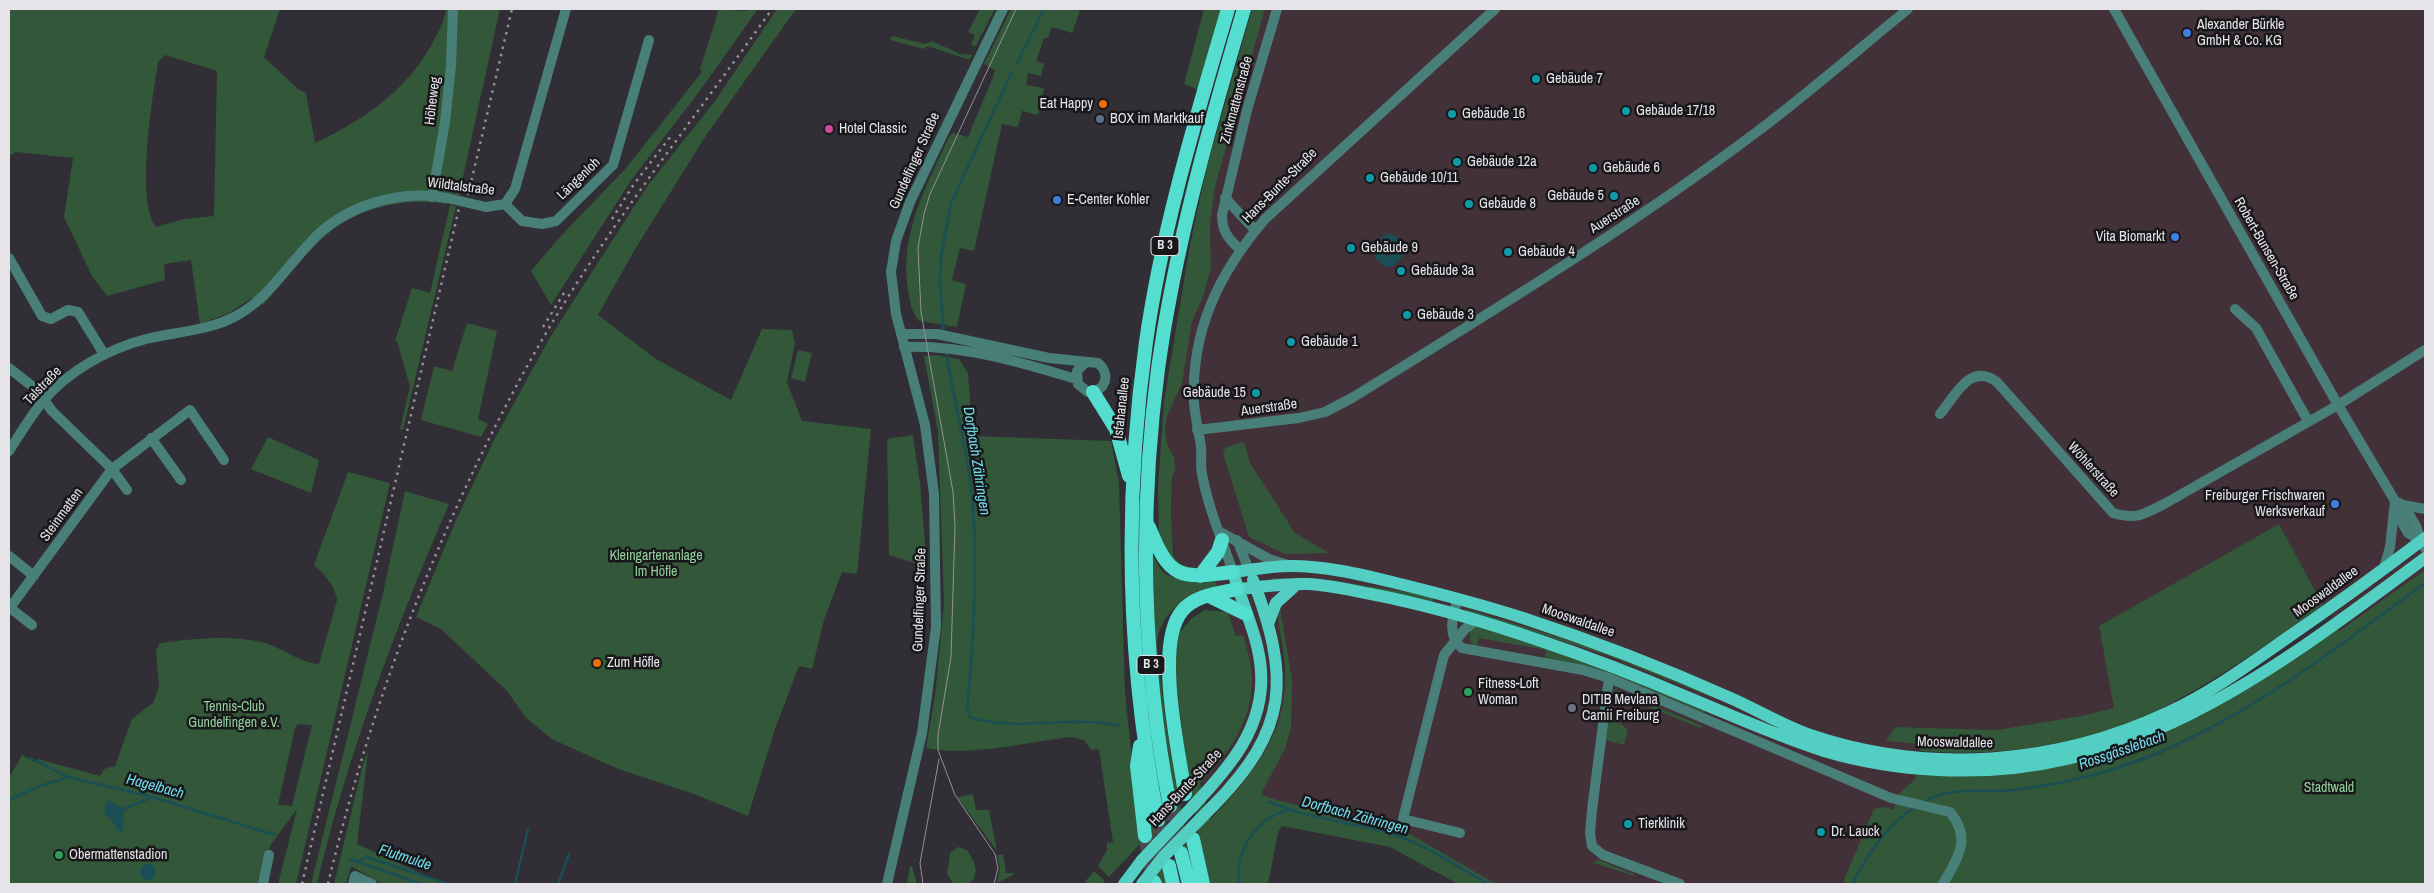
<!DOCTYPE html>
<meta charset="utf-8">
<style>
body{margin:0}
#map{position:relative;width:2434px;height:893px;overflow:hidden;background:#312e35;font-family:"Archivo Narrow",sans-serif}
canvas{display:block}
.frame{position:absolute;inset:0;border:10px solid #e6e4e9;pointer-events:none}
</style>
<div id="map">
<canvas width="2434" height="893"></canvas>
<div class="frame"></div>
</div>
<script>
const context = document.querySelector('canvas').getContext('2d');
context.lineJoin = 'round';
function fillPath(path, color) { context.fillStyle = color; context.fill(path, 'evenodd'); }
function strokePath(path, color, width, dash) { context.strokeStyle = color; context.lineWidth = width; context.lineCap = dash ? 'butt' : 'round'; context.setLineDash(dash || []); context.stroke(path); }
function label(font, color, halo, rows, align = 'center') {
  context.font = font + ' "Archivo Narrow",sans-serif'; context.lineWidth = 5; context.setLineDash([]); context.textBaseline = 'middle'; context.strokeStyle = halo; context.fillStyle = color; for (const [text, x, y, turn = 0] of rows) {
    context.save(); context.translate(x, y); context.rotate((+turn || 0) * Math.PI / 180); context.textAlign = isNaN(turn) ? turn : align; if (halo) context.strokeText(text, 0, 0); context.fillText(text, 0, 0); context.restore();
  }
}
fillPath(new Path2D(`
 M1265,9H2425V570L2338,631L2279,524L2099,626L2115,708L2081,716L1997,730L1895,727L1922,744L1915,779L1900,793L1893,810L1844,880L1845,884H1496L1412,835L1270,798L1261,794L1285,749L1291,729L1281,612L1278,619L1285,687L1281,716L1267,750L1253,772L1216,813L1201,782L1222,761L1240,731L1252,689L1251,667L1236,636L1228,612L1221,610L1217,587L1202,567H1188L1175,559L1171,514L1174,457L1167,444L1165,429L1167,416L1182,384L1192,322L1204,294L1211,268L1210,224L1215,187Z`), '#43313a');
fillPath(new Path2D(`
 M9,9H280L264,57L298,89L306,93L315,143C362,121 406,91 432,44C438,32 444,23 446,9H500L459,195L448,193L446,204C408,197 361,207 330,232C304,251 285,281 263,305L252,298L229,313L200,324L191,260L164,264L165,280L107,296L92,276L64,217L73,158L16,152L9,156ZM165,55L217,71L214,216L184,219L156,227C135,201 153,95 158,62Z
 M719,9L744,11L758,9L699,92L632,179L551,305L531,271L559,238L626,168L702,72L700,69Z
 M777,9H796L705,137L634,251L598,315L656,359L731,400L762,329L792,330L795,343L787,382L802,421L871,429L857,574L842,572L824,620L812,669L799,666L775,729L748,816L694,794L618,769L552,739L526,718L507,691L441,629L416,617L456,520L494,440L549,339L646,188L715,101Z
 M980,9H995L975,47L971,44L975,35L968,32Z
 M1011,9H1074L1080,11L1072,33L1052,27L1048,38H1044L1036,61L1044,64L1041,76L1028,73L1026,85L1044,88L1038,115L1022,111L1018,127L1002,124L974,251L960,248L952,280L966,284L957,327L919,321C911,311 910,303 908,290C899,234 926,187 949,137L953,133L968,137L993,77L995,70L984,64Z
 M1204,9H1223L1199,90L1184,84Z
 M1252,9H1265L1215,187L1210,224L1211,268L1204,294L1192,322L1182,384L1167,416L1165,429L1167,444L1174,457L1175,470L1172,478L1171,514L1173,553L1175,559L1180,563L1188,567H1195L1191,571L1174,565L1159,537L1158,487L1164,401L1190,245L1206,170Z
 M892,36L925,44L932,41L960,54L972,55L970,59H967L927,46L924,49L890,40Z
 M934,116L941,118L917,166L915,155Z
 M450,205L456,206L403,430L400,429L410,387L397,341H395L412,288L430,293Z
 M467,323L497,331L478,419L488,424L481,437L421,420L434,366L452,371Z
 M798,350L812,353L805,382L791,378Z
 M936,355L959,359L968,373L973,436L1111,441L1119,483L1125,693L1141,842L1145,788L1166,884H1148L1141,843L1109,877L1098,866L1107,850V843L1113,842L1099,749L1091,750L1084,740L1071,737C1028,742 968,757 926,748L935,696L944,604L938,432L924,356Z
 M913,435L920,484L927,567L889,555L887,439Z
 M268,437L319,460L311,493L251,469Z
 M1244,442L1250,463L1295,533L1329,553L1285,554L1249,537L1223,453L1226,447Z
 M348,472L390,483L296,884H278L297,809L270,846L259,884H9V778L22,755L37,763L38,759L100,776L104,769L115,766L132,719L153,703L159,686L156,651L160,643C191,639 226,635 257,641C280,645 296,662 319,664L337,600C336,588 323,572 314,565ZM298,724L312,725L292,806L278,805L295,728Z
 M405,491L449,504C396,627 348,753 317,884H311L383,593Z
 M2279,524L2323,605C2274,639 2224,676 2170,704C2093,743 2006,758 1920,751L1921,744L1886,741L1895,727L1997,730L2081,716L2114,708L2099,626Z
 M1150,551C1155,557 1158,567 1163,572C1177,583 1198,581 1215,580L1217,587C1190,594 1170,604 1159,632C1155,643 1159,661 1160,673C1167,744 1182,815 1196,884H1194C1177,819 1164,752 1158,685C1154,640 1153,596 1150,551Z
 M2425,570V884H1845L1844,880L1874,809L1884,807L1893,810L1900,793L1915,779L1916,772L2098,756L2337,628L2339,631ZM2205,730C2184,743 2138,766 2115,768L2165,749Z
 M1271,578L1335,581L1434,596L1433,602L1272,582Z
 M1280,608L1292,680L1291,729L1285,749L1261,794L1270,798L1412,835L1496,884H1458L1390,847L1282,826L1278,833L1268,884H1207L1187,769L1174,665L1179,633L1192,618L1205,610L1228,612L1236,636L1242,635L1244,637C1247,650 1251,662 1252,675C1254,717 1229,756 1200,783L1211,819C1253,773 1288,735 1285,669C1284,652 1280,635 1278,619Z
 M1467,609L1597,649L1712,695L1711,697L1609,656L1466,611Z
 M1477,625L1588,662L1705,710L1704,713L1606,672L1545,658L1546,650L1479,638L1477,647L1474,646L1470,641V631Z
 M1614,689L1703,726L1700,728L1627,698L1621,707L1611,704Z
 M1610,715L1628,730L1624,745L1606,740Z
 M368,752L357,844L444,884H382L351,866L346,884H334L363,764Z
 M973,794L976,810H989L997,851L957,797Z
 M958,847L967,850C975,862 981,874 969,884H954L947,874L950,853Z
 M1003,854L1006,873H1014L1013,875L997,883L1000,868L997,855Z
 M1598,860L1634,874L1635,876L1593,863Z
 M910,866H912L917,884H907Z
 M1094,871L1105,881L1102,884H1083Z`), '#325739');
fillPath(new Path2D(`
 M107,800L124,809L123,835L104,812Z
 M140 872a8 8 0 1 1 16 0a8 8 0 1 1-16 0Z`), '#1a4f56');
strokePath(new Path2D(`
 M1017,63L1044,9
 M944,333L940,285L941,256L951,203L1012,72
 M946,351C955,408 972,466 974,524C977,586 973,649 967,710L970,717C1016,733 1071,714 1120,726
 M30,758L68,777L152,797L275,835
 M9,800L37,787L68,777
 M1269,802C1309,819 1354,822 1395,835C1428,846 1458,867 1488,884
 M1922,803C1950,785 1983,793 2014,790C2048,786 2081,779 2114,769C2229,733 2329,653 2425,583
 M124,809L150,798
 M350,859L421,884
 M356,862L367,857L448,884
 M515,884L528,829
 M558,884L569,854
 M1240,884C1233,862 1248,835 1265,821C1271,816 1280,813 1287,810
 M1852,884C1868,854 1886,826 1915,807`), '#1a4f56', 2.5);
strokePath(new Path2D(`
 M1393,240L1388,239L1382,245L1380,255L1387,262L1392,261L1398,254L1397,244`), '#1a4f56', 10);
strokePath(new Path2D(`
 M1170,806L1180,852
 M1158,820L1169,865
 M1145,836L1154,881`), '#4c4950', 14, [14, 7]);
strokePath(new Path2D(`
 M2114,9L2338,405L2395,501L2403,505L2425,509
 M432,197L445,122L451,65L453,9
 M1225,198L1255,230
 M505,204L522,221L542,224L556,221L613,165L649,40
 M1240,249C1228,239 1222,231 1222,215L1247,110L1277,9
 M9,258L42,316L51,319L68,310L78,312L104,354
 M2235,309L2256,328L2308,421
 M901,334H937L1049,358L1098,363C1111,374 1106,392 1088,392L1078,384L1077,371L1085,363
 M904,347C964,345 1020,362 1076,379
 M9,368L37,390L52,411L112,469L9,609
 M1940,414C1956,395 1970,362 1997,382L2113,513C2137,520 2144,514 2166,503L2338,405L2425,350
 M1197,430L1299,418L1325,412L1352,398C1491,312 1631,227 1762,128C1812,90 1859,49 1908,9
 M151,438L181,480
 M127,490L112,469L190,410L224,460
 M2403,505L2416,526L2421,541L2425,548
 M2395,510L2408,533L2421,541
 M1220,532L1269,559L1288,565
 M1237,540L1249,570
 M9,556L34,576
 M2384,568L2390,547L2395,501
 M1233,572C1222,540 1208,507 1202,474C1200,465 1202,456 1201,447C1199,432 1195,418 1194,402C1191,330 1219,273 1265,219L1495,9
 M1458,598C1453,615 1446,635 1462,648L1583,670L1609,678L1891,798L1950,812C1972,839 1958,857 1943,884
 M9,607L32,625
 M1609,678L1592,810L1590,833L1592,846L1603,855L1680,884
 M1460,833L1403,819L1444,655L1465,629L1477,620
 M263,884L269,855
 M353,884L355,876L372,884`), '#497f79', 10);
strokePath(new Path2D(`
 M486,207L505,204L515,189L566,9
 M9,451C20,434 30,417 43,401C68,371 108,349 146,339C175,332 207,331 234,317C266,301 285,269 309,244C342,206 398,189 447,198
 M887,884L922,733L936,627L934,494L925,425L896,314L891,272L896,241L910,202L1003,9`), '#497f79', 10);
strokePath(new Path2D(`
 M1238,589C1261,587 1285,583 1308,584C1329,585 1350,590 1371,594C1428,605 1483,621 1538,640C1589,657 1638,676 1687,697C1733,716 1777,736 1824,751C1861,762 1899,768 1938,770C2135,780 2275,669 2425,558
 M1268,624L1276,603L1297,584
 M1193,806C1229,768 1265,727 1261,671C1259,638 1242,604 1233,572C1252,570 1271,566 1290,566C1325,566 1359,574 1392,582C1437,593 1480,604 1523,618C1593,641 1661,667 1728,697C1756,709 1782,725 1810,735C1928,775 2057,765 2169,712C2210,693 2247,666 2284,640C2332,607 2379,573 2425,538
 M1213,806C1289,729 1290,678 1253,580
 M1124,884L1142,860`), '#53cec2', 12);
strokePath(new Path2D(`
 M1093,392L1116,429L1129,476
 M1149,527C1170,579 1179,579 1233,572
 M1200,576L1218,552L1222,540
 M1209,596L1246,614
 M1140,746L1137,766L1145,836
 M1185,794C1179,752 1154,644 1182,611C1195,595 1219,593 1238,589
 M1170,806C1142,663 1139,513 1158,369C1175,246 1209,127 1244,9
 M1158,820C1127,663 1124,500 1146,342C1162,229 1196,118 1228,9
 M1193,839L1203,884
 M1181,853L1189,884
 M1169,866L1173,884
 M1154,882L1155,884`), '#53ded0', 14);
strokePath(new Path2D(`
 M923,884L920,863L939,759
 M994,884L998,868L995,854L955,795L938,750V735L951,657L955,526L953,492L921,312L918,248L924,214L930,194L1016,9`), '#949197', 1);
strokePath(new Path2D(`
 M468,195L512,9
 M612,219L634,184L671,136
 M543,327L564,293
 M302,884L459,208
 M328,884C371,703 439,525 530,361C599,237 690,125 772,9`), '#949197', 2.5, [2.5, 5]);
strokePath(new Path2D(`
 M447,198L486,207`), '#497f79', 10);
strokePath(new Path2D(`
 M1142,860L1193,806
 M1142,884L1164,856L1213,806`), '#53cec2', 12);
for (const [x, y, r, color] of [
 [2187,33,5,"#3f7fe0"],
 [1536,79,5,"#0f9aa8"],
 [1103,104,5,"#e8710a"],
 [1626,111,5,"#0f9aa8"],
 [1452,114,5,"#0f9aa8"],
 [1100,119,5,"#5c6f8a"],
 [829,129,5,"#d1479c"],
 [1457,162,5,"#0f9aa8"],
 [1593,168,5,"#0f9aa8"],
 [1370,178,5,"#0f9aa8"],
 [1614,196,5,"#0f9aa8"],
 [1057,200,5,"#3f7fe0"],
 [1469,204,5,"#0f9aa8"],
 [2175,237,5,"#3f7fe0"],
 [1351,248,5,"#0f9aa8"],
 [1508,252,5,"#0f9aa8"],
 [1401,271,5,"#0f9aa8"],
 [1407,315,5,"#0f9aa8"],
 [1291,342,5,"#0f9aa8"],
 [1256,393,5,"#0f9aa8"],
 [2335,504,5,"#3f7fe0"],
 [597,663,5,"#e8710a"],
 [1468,692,5,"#2e9e5b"],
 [1572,708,5,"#6b7280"],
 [1628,824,5,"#0f9aa8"],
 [1821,832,5,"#0f9aa8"],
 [59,855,5,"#2e9e5b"]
]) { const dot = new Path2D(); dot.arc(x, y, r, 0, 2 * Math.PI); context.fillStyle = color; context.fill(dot); strokePath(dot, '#18171a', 2); }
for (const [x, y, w] of [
 [1165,246,28],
 [1151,665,28]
]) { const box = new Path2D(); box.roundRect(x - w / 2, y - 9.5, w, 19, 4); context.fillStyle = '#18171a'; context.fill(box); strokePath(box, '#e6e4e9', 1); }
label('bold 12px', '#e6e4e9', null, [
 ["B 3",1165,246],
 ["B 3",1151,665]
]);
label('14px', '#e6e4e9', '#18171a', [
 ["Alexander Bürkle",2197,25],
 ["GmbH & Co. KG",2197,41],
 ["Gebäude 7",1546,79],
 ["Eat Happy",1093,104,"right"],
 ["Gebäude 17/18",1636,111],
 ["Gebäude 16",1462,114],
 ["BOX im Marktkauf",1110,119],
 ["Hotel Classic",839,129],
 ["Gebäude 12a",1467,162],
 ["Gebäude 6",1603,168],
 ["Gebäude 10/11",1380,178],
 ["Gebäude 5",1604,196,"right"],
 ["E-Center Kohler",1067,200],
 ["Gebäude 8",1479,204],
 ["Vita Biomarkt",2165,237,"right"],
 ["Gebäude 9",1361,248],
 ["Gebäude 4",1518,252],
 ["Gebäude 3a",1411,271],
 ["Gebäude 3",1417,315],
 ["Gebäude 1",1301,342],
 ["Gebäude 15",1246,393,"right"],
 ["Freiburger Frischwaren",2325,496,"right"],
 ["Werksverkauf",2325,512,"right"],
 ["Zum Höfle",607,663],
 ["Fitness-Loft",1478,684],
 ["Woman",1478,700],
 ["DITIB Mevlana",1582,700],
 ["Camii Freiburg",1582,716],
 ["Tierklinik",1638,824],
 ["Dr. Lauck",1831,832],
 ["Obermattenstadion",69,855]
], 'left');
label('14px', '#e6e4e9', '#18171a', [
 ["Zinkmattenstraße",1237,100,-75],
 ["Höheweg",433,101,-83],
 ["Gundelfinger Straße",915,161,-66],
 ["Längenloh",579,179,-44],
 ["Hans-Bunte-Straße",1280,186,-45],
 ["Wildtalstraße",461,187,7],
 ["Auerstraße",1615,215,-33],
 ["Robert-Bunsen-Straße",2266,249,60],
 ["Talstraße",43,386,-46],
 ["Isfahanallee",1122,408,-84],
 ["Auerstraße",1269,408,-8],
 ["Wöhlerstraße",2093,470,48],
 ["Steinmatten",62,515,-54],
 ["Mooswaldallee",2326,592,-36],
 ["Gundelfinger Straße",920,600,-88],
 ["Mooswaldallee",1578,621,19],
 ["Mooswaldallee",1955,743,1],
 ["Hans-Bunte-Straße",1186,788,-47]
]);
label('14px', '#91d19b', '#18171a', [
 ["Kleingartenanlage",656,556],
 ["Im Höfle",656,572],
 ["Tennis-Club",234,707],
 ["Gundelfingen e.V.",234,723],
 ["Stadtwald",2329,788]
]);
label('italic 15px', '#72dceb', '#18171a', [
 ["Dorfbach Zähringen",976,461,81],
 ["Rossgässlebach",2122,751,-19],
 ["Hagelbach",155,787,15],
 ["Dorfbach Zähringen",1355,816,15],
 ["Flutmulde",405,858,18]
]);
</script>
